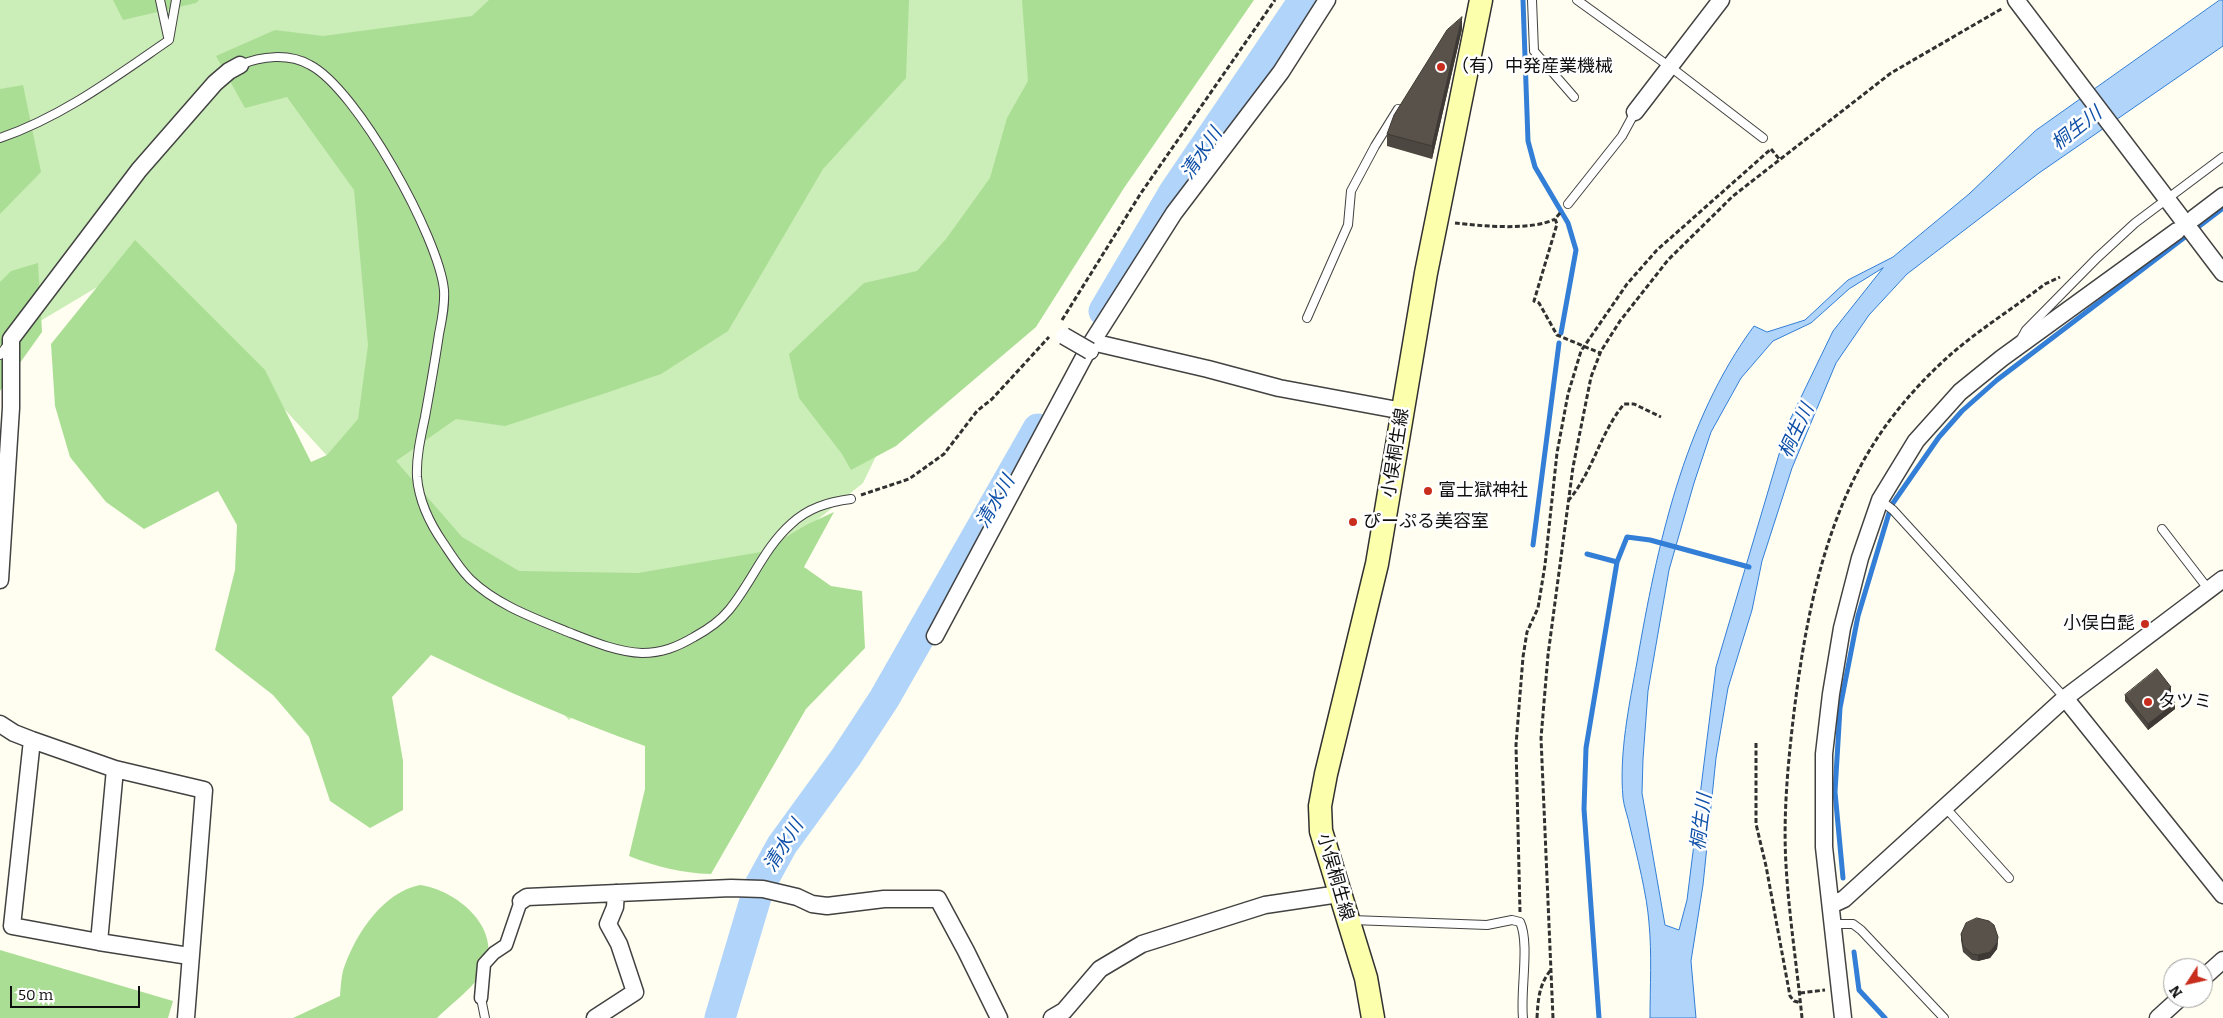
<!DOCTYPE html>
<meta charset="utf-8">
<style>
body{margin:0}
#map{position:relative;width:2223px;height:1018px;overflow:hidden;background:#fffef0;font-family:Bitter,serif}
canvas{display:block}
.north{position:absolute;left:2163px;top:958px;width:50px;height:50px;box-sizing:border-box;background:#fff;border:1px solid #9f9f9f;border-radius:50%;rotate:235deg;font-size:14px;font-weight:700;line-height:20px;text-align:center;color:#0f0f0f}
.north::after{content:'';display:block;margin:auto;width:18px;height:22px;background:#c82d1d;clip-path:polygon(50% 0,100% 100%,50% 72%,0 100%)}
.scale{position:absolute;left:10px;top:986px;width:130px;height:22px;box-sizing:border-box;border:2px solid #0f0f0f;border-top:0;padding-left:6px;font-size:15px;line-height:18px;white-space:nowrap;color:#0f0f0f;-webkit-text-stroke:4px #fff;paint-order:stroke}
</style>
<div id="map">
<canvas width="2223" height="1018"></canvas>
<div class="north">N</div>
<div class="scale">50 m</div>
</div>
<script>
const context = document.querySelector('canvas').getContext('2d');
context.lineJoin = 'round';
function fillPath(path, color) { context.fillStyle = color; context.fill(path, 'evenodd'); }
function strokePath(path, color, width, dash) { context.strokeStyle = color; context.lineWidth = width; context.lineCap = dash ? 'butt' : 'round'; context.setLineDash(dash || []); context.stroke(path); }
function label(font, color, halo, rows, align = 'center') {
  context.font = font + ' Bitter,"Noto Sans JP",serif'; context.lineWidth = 5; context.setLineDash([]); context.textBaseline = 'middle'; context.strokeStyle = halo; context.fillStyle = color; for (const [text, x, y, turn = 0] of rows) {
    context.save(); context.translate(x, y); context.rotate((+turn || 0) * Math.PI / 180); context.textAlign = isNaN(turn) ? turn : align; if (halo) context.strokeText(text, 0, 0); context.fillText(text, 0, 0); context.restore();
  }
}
fillPath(new Path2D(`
 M0,0H1049L1062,94L965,272L863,483L569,720L146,258L0,345Z`), '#cbedb7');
fillPath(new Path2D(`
 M113,0H199L196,3L123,20Z
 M489,0H909L906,78L823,169L728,331L661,374L606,393L505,426L456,419L396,461L462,537L519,571L638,573L761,552L806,525L834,512L804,567L831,586L862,591L865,648L806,709L711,874C681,873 657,867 629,856L645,789V746C571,720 501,689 431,655L392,697L403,761V810L370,828L330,801L309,737L273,695L215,650L235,570L237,525L218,491L144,529L106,502L70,457L55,406L51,344L135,240L265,370L311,462L327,455L358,419L368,345L354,190L287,97L245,108L216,56L275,30L323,36L472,16Z
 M1022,0H1254L1124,188L1036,327L896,446L851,470L842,454L799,398L789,354L864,283L917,271L946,239L990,178L1007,118L1028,81Z
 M23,85L41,172L0,214V89Z
 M38,263L42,332L0,391V282L11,271Z
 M420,885C456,890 502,927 485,968C478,984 450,1005 437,1018H293L340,996C341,986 341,974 345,965C357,932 384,892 420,885Z
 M0,950L173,1001L168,1018H0Z`), '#abde95');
const water = new Path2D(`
 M2220,0H2223V46L2039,173L1907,274L1869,315L1836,363L1792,468L1762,561L1752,610L1728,688L1716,758L1703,885L1691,961L1696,1018H1650C1650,987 1652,954 1649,923C1647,895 1637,856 1630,827C1628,817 1624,807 1623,798C1619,753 1629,706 1637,662C1657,547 1683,422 1754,326L1767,332L1805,320L1848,280L1893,257L1969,194L2035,131ZM1883,268L1833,331L1788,424L1716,667L1687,900L1679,930L1665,925L1642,793L1643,759L1648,691L1669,570L1694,483L1711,432L1741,378L1773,341L1811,323L1849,289Z`);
fillPath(water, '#b1d4fa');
strokePath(water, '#337ed6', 1);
strokePath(new Path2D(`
 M1523,0L1528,141L1535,167L1568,223L1576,250L1561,333
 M1533,545L1559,343
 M1587,554L1617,562L1586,748L1584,809L1599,1018
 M1617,562L1627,537L1650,540L1749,567
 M1843,878L1835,792L1840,708L1858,616L1889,513L1893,503L1939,437L1962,411L1997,380L2223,208
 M1854,952L1859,990L1885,1018`), '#337ed6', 5);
strokePath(new Path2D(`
 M1104,311L1173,194L1304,0
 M720,1018L759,887L782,845L846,757L884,699L1038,429`), '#b1d4fa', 31);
const service = new Path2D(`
 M160,0L168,37
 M1532,0L1534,51L1574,97
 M1577,0L1677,72L1763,138
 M240,65C261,56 289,53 310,65C357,89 439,238 444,290C445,306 442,319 439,334C435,362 430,389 425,417C421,436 416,457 417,477C419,501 430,524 444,544C452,556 460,569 470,579C497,605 534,618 568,632C591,641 617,652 642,653C662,653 677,647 694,637C707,630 720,621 729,610C752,582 764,548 791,524C808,508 828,502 851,499
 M0,138C62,117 115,77 169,40L176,0
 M1568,204L1622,136L1635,112
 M1307,318L1348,225L1351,191L1375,146L1398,109
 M2021,339L2026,330L2097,258L2135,223L2223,157
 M0,355L9,343
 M1880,500L1893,510L2065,698
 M2162,529L2209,590
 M1944,806L2009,878
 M1352,920L1487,925L1512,920L1520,922C1530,943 1520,992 1523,1018
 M1832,924H1853L1861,930L1944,1018
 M481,998L485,1018`);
const pedestrian = new Path2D(`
 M481,998L484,964L494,953L506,945L521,901`);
const minor = new Path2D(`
 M2016,0L2223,273
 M1635,112L1721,0
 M2194,218L2223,196
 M1090,351L1092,342L1208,369L1279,388L1403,411
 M0,580L11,408V339L139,170L215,83L229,71L240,65
 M935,636L1092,342L1174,213L1281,72L1327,0
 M2065,698L2223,895
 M0,724L14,733L32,740L115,769L204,790L186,1018
 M32,740L12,926L99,942
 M115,769L99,942L189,956
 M521,901L527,897L731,888L763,889L797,897L812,904L827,906L884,899H938L966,951L999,1018
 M1831,905L1844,899L2065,698L2223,579
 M2203,978L2223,960
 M595,1018L635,992L619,944L608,924L615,907L616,893
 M1052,1018L1064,1011L1100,969L1142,944L1265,905L1339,894
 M1843,1018L1824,847V754L1831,694L1842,628L1860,558L1880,500L1916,441L1960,392L2002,358L2177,231
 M2158,1018L2180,998`);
const secondary = new Path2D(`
 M1373,1018L1366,978L1321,831L1320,806L1326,774L1377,564L1426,273L1481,0`);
strokePath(service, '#424242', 10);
strokePath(pedestrian, '#424242', 15);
strokePath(minor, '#424242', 19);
strokePath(secondary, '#313131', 25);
strokePath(new Path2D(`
 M1771,149L1780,160
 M1560,213L1555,219L1557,224L1534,301L1539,303L1557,335L1600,353
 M1455,223C1481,226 1532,231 1555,219
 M1062,320L1141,193L1275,0
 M861,495L909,479L944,454L977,411L992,399L1049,337
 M1568,501C1593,472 1600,433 1624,404H1634L1661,417
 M1756,743V824L1766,866L1790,996L1794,1001L1801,1003
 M1520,912L1516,745L1523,657L1527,632L1538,608L1545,565L1557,453L1568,394L1581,351L1627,284L1657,250L1771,149
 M1800,993L1825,990
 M1537,1018C1538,1000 1539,985 1550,971
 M1553,1018L1541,738L1548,655L1573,467L1591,377L1601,351L1620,321L1668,260L1733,196L1891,73L2003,8
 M1802,1018C1797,967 1789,916 1786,865C1783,814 1788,763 1794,712C1806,616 1825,515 1880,434C1899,406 1924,378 1949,356C1978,330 2014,308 2045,284L2060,277`), '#313131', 3, [5, 2.5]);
strokePath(service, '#fff', 8);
strokePath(pedestrian, '#fff', 12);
strokePath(minor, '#fff', 16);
strokePath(secondary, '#fcffab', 22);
const minorBridge = new Path2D(`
 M1064,336L1090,351`);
strokePath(minorBridge, '#424242', 19, []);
strokePath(minorBridge, '#fff', 16);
fillPath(new Path2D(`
 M1462,29L1432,159L1387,146V134Z
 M2171,694L2169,696L2175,709L2148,730L2125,701V695Z
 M1961,934L1998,943L1997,949L1990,958L1978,961L1972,960L1963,952L1961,940Z`), '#4c4740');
fillPath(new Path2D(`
 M1462,17V29L1432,159V146Z
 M2171,687V694L2166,698V692Z
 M2175,703V709L2148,730V724Z
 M1998,937L1997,949L1990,958L1978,961V955Z`), '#3e3934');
const building = new Path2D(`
 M1462,17L1432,146L1387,134L1394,115L1447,30Z
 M2157,669L2171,687L2166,692L2175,703L2148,724L2125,695Z
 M1977,918L1989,921L1994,925L1998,937L1997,943L1990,952L1978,955L1972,954L1963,946L1961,934L1966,923Z`);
fillPath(building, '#58524a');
strokePath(building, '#3e3934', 1);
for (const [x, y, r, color] of [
 [1441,67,5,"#c82d1d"],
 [1428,491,5,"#c82d1d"],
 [1353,522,5,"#c82d1d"],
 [2145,624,5,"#c82d1d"],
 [2148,702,5,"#c82d1d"]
]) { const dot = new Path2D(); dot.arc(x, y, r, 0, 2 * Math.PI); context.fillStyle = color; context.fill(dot); strokePath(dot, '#fff', 2); }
label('18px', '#0f0f0f', '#fff', [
 ["（有）中発産業機械",1451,67],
 ["富士獄神社",1438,491],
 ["ぴーぷる美容室",1363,522],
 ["小俣白髭",2135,624,"right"],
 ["タツミ",2158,702]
], 'left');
label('18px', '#0f0f0f', '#fff', [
 ["小俣桐生線",1396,453,-81],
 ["小俣桐生線",1335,877,74]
]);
label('italic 19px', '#0f50a9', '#fff', [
 ["桐生川",2077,129,-38],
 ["清水川",1202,154,-56],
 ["桐生川",1797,431,-65],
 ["清水川",996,502,-60],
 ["桐生川",1702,822,-83],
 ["清水川",784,846,-58]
]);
</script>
